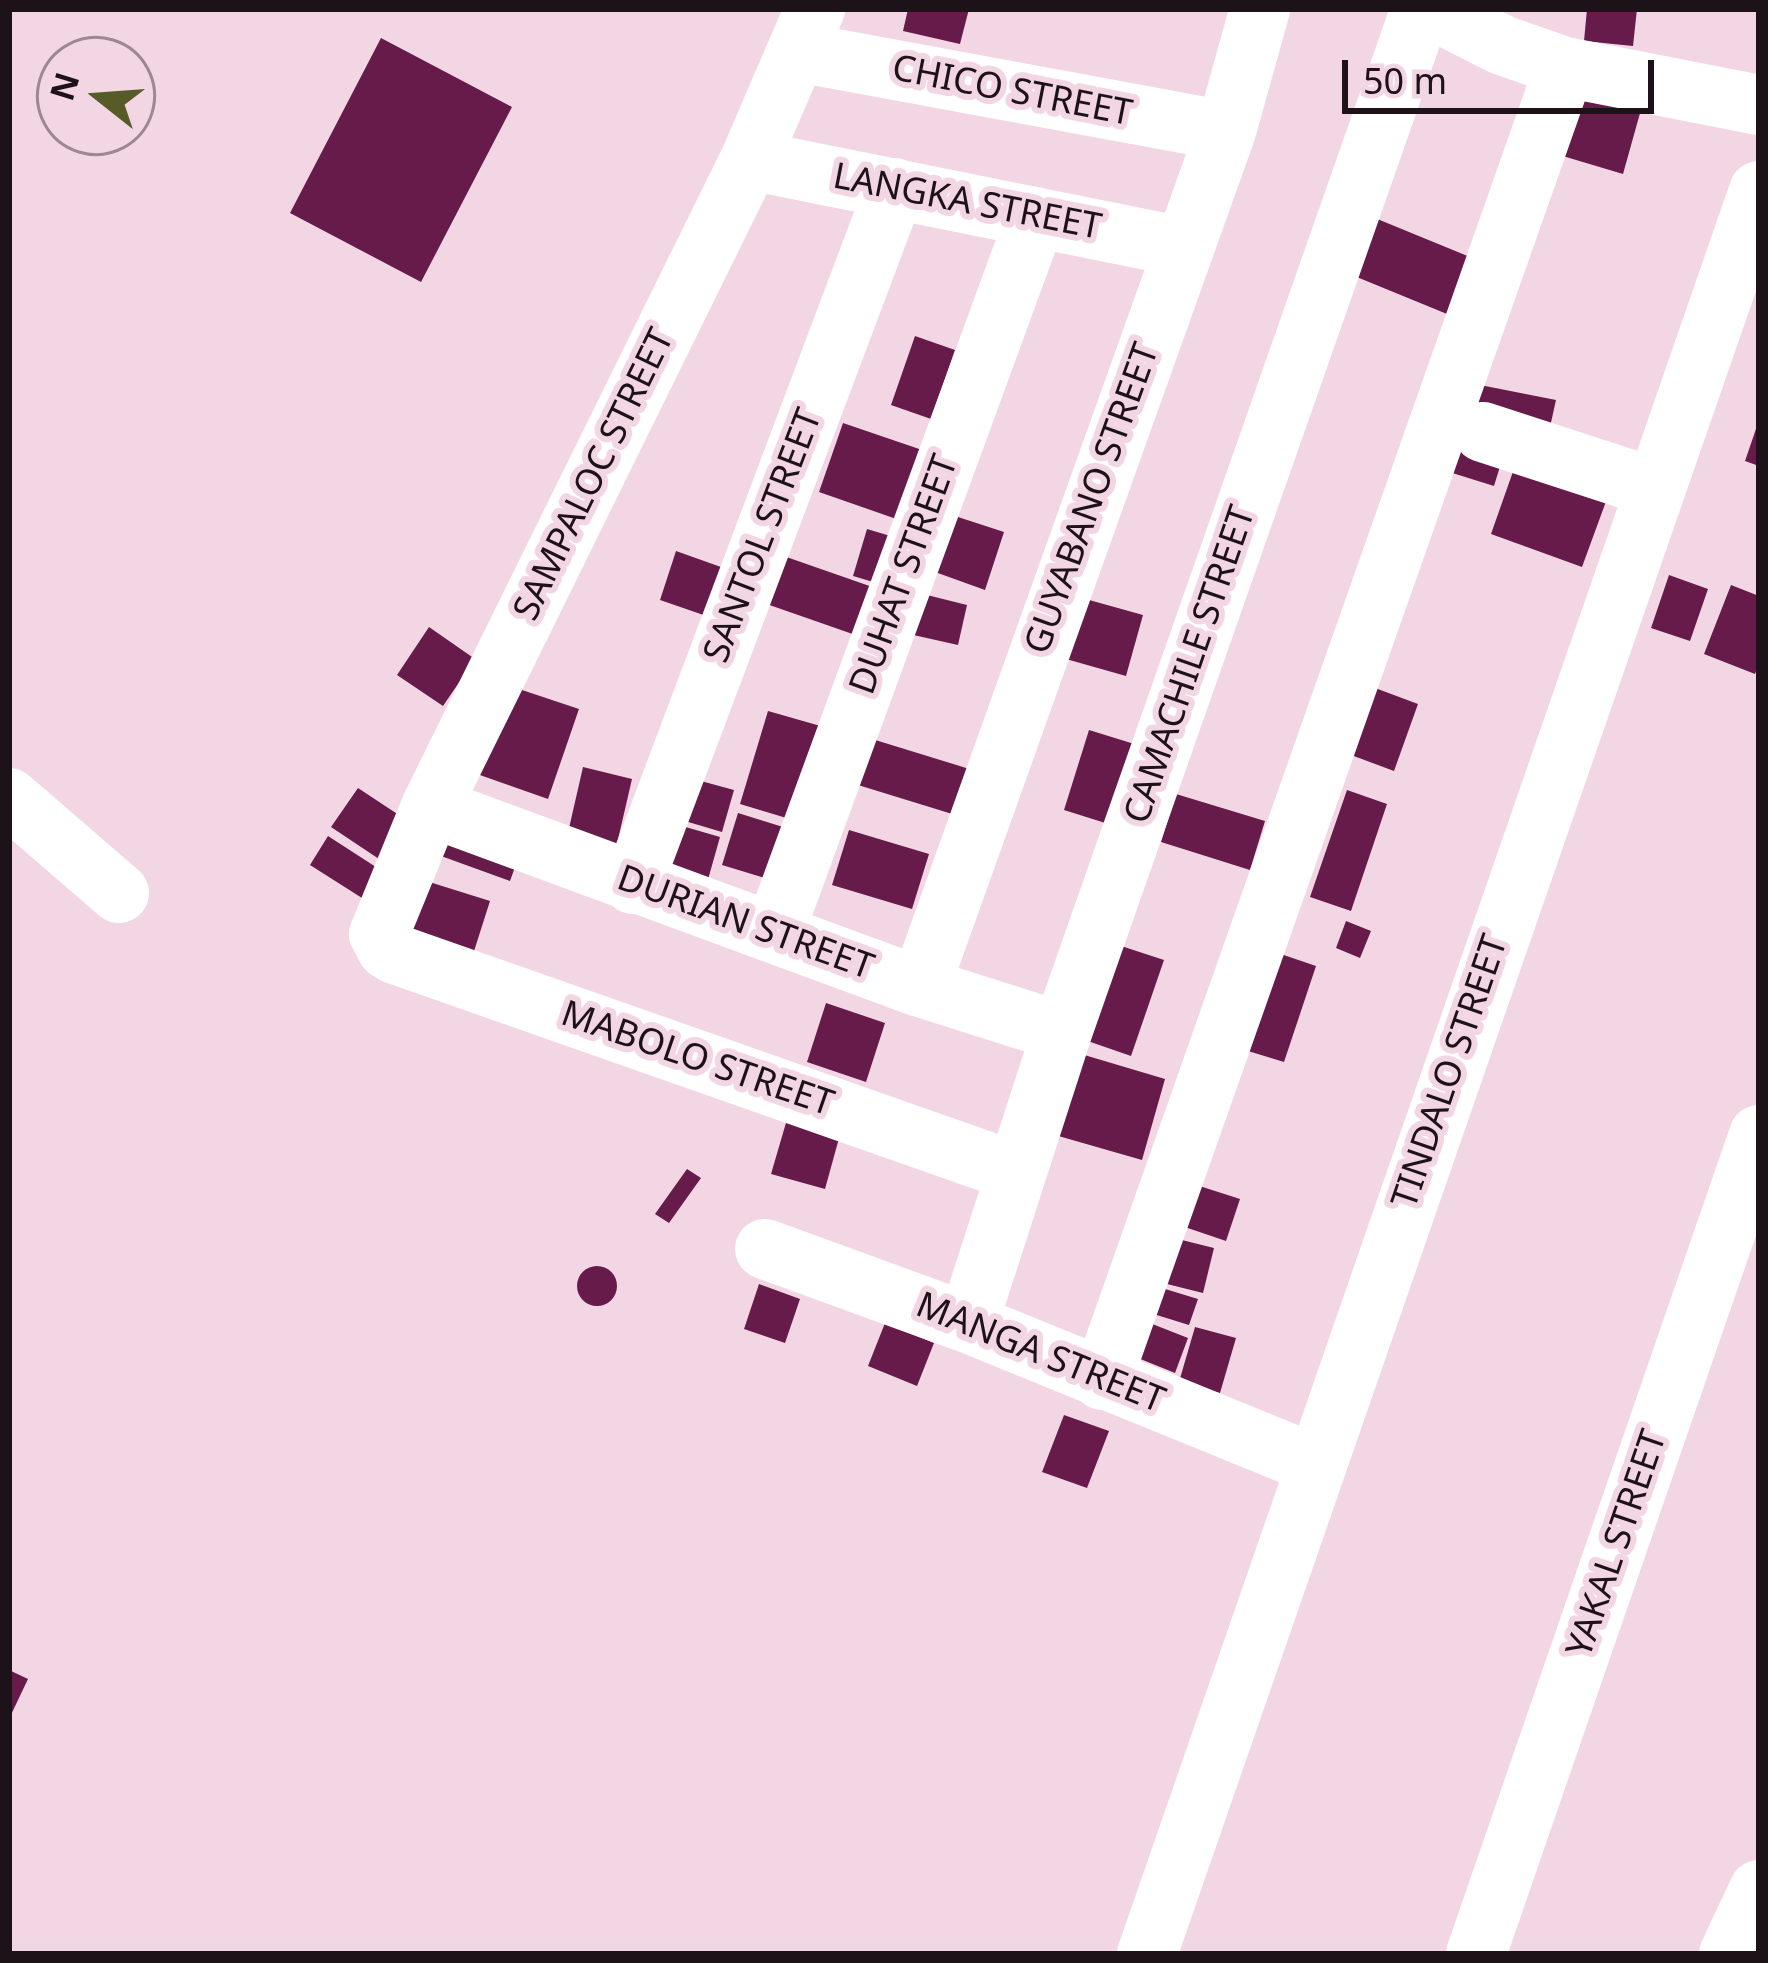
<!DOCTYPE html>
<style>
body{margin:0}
#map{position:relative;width:1768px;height:1963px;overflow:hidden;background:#f3d6e4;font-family:"Noto Sans",sans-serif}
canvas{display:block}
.frame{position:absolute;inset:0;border:12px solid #1c1217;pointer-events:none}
.north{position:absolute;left:36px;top:36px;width:120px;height:120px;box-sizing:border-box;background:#f3d6e4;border:3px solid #9d8892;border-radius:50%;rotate:287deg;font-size:33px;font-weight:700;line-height:48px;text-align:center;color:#1c1217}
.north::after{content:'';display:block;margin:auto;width:42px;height:54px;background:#575b28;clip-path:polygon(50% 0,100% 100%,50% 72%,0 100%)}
.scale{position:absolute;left:1342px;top:60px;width:312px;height:54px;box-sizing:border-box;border:6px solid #1c1217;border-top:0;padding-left:15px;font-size:36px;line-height:42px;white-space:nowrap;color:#1c1217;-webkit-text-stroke:9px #f3d6e4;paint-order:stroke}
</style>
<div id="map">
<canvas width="1768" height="1963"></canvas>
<div class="frame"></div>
<div class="north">N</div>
<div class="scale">50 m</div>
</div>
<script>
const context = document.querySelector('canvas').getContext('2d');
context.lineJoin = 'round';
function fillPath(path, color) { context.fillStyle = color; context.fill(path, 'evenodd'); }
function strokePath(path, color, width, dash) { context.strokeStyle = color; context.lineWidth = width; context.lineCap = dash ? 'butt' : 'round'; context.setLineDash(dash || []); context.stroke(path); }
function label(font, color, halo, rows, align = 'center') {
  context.font = font + ' "Noto Sans",sans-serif'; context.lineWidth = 12; context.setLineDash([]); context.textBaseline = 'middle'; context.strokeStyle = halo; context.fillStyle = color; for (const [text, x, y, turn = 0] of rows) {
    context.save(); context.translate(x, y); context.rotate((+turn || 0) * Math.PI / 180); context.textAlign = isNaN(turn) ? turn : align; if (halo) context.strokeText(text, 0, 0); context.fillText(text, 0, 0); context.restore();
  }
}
fillPath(new Path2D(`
 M908,9H969L960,44L903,31Z
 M1587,9H1637L1633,46L1584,41Z
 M381,38L512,107L421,282L290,213Z
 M1574,87L1642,106L1623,174L1556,154Z
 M1370,216L1470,257L1447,314L1347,273Z
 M915,336L955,350L931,419L891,405Z
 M1475,384L1556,400L1548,436L1468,420Z
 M843,423L928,452L905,522L819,492Z
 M1758,423H1759V466L1745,461Z
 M1458,432L1506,447L1494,486L1446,471Z
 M1516,463L1608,496L1582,567L1491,534Z
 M955,516L1004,532L985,590L935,572Z
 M867,529L904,540L890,587L853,576Z
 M676,551L735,572L718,620L660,600Z
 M775,553L881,590L864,638L758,601Z
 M1669,575L1708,589L1690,641L1651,628Z
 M1731,585L1759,596V663L1755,674L1704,654Z
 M911,591L967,605L958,645L900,632Z
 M1082,598L1143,615L1126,676L1066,659Z
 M429,627L475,659L443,706L397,675Z
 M507,685L579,709L548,799L477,774Z
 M1367,685L1418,704L1394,771L1343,752Z
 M768,711L831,729L803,823L740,804Z
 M1089,730L1144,747L1118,827L1064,810Z
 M872,739L976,771L962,817L858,785Z
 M583,767L632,779L616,848L567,837Z
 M679,775L734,790L722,832L668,816Z
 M358,788L414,825L388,865L331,827Z
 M1347,790L1387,804L1351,911L1310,897Z
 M1176,794L1265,821L1250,870L1161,842Z
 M443,813L524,842L510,881L430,852Z
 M738,813L783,827L768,879L722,865Z
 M665,821L720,837L707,883L652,867Z
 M849,830L929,854L912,909L832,885Z
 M328,836L379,869L362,898L310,865Z
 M407,875L490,901L468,970L385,944Z
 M1346,921L1371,931L1360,958L1336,948Z
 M1112,943L1164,960L1131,1056L1079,1038Z
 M1266,949L1316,966L1284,1062L1235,1047Z
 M826,1003L885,1023L866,1082L807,1062Z
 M1071,1051L1165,1079L1142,1160L1048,1133Z
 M788,1116L841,1131L825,1189L771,1174Z
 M687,1169L701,1178L669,1223L655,1214Z
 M1184,1181L1240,1199L1226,1241L1170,1222Z
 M1158,1234L1214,1248L1203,1293L1147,1279Z
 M577 1286a20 20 0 1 1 40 0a20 20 0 1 1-40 0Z
 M1142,1282L1198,1299L1189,1325L1134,1308Z
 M759,1284L800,1299L785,1343L744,1329Z
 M1137,1318L1188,1338L1175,1373L1123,1352Z
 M885,1323L934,1343L917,1386L868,1366Z
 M1195,1327L1236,1338L1220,1393L1179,1382Z
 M1064,1415L1109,1431L1087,1488L1042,1472Z
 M9,1670L28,1679L9,1719Z`), '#671b4a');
strokePath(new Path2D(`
 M815,9L750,160L431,807L379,934L387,949L395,954L1016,1172
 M1431,9L1502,45L1565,67L1759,105
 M798,52L1226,131
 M750,160L1183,247
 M1483,432L1655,488
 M9,798L119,893
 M431,807L920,987L1062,1032
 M633,884L895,188
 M774,933L1036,217
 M920,987L1226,131L1260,9
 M765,1249L968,1323L1314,1464
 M968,1323L1062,1032L1421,9
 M1102,1380L1565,67
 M1147,1954L1759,191
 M1476,1954L1759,1135
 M1729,1954L1759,1890`), '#fff', 60);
label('36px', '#1c1217', '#f3d6e4', [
 ["CHICO STREET",1012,92,11],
 ["LANGKA STREET",967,203,11],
 ["SAMPALOC STREET",595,475,-64],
 ["GUYABANO STREET",1093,499,-70],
 ["SANTOL STREET",764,536,-69],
 ["DUHAT STREET",905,575,-70],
 ["CAMACHILE STREET",1191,665,-71],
 ["DURIAN STREET",745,924,20],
 ["MABOLO STREET",697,1060,19],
 ["TINDALO STREET",1451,1072,-71],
 ["MANGA STREET",1040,1354,22],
 ["YAKAL STREET",1618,1544,-71]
]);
</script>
